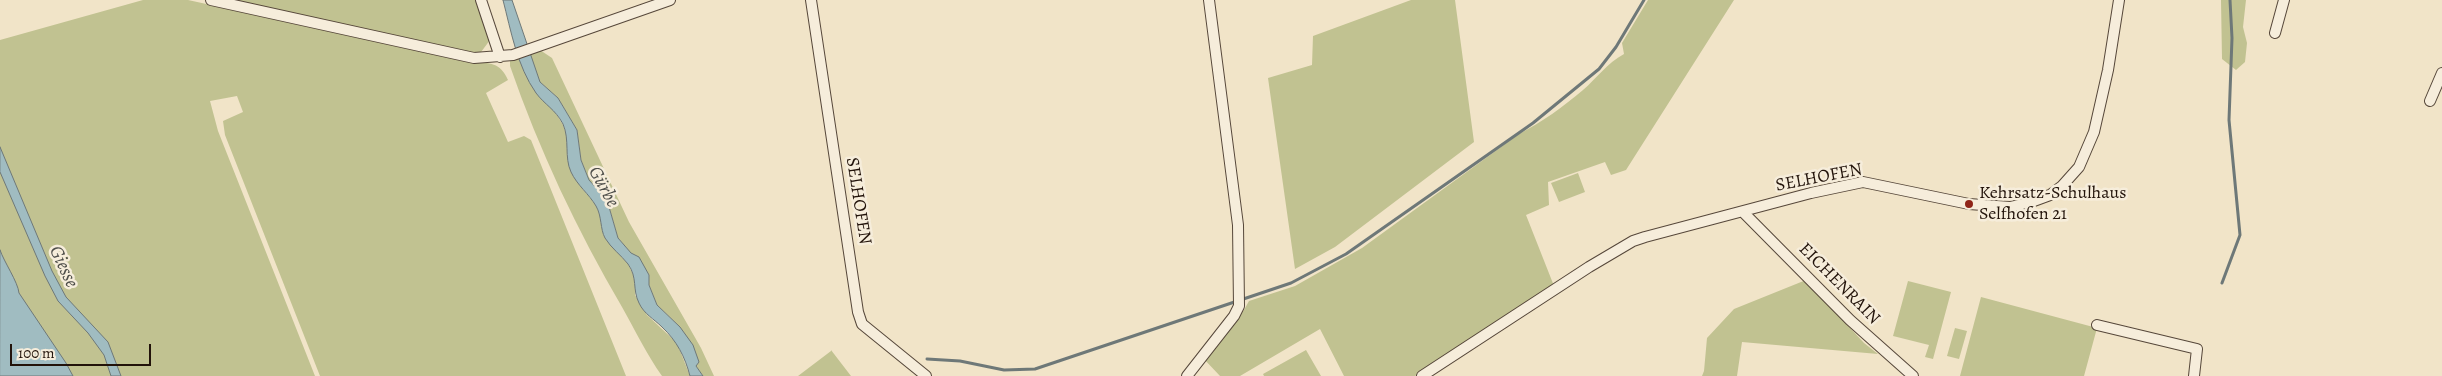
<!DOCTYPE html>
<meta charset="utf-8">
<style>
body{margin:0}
#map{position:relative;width:2442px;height:376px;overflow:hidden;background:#f1e4c8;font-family:Alegreya,serif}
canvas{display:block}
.scale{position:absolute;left:10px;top:344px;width:141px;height:22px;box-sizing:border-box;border:2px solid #22130a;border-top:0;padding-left:6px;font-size:15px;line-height:18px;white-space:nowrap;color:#22130a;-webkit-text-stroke:4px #f6eddb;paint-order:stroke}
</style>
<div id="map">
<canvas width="2442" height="376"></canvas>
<div class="scale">100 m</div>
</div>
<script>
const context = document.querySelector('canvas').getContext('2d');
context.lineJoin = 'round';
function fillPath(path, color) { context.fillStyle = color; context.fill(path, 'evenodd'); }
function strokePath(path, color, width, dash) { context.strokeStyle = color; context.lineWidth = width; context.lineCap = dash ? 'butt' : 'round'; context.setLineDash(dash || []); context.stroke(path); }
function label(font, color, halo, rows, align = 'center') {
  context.font = font + ' Alegreya,serif'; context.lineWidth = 5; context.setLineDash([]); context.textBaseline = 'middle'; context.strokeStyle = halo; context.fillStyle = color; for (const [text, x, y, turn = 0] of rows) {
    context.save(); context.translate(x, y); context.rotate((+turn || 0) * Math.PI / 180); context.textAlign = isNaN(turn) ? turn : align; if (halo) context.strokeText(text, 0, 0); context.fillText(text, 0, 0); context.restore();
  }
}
fillPath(new Path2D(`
 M143,0H188L473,62C490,63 500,62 508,80L486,93L508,142L524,136L531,140L626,376H320L225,135L223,121L243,112L237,96L210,101L218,131L315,376H0V40Z
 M235,0H477L490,40L481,52L475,54Z
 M1411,0H1455L1474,142L1335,247L1295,269L1268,78L1312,65L1313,36Z
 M1648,0H1734L1626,170L1611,175L1605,162L1548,182L1549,205L1526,215L1554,286L1415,376H1344L1320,329L1240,376H1220L1203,358L1244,310L1249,301L1295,286L1362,248L1519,134C1542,122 1563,107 1583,90C1597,78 1607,63 1624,54L1622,43Z
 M2221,0H2246L2243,27L2247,43L2245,62L2236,70L2222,59Z
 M540,50L552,58L629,222L701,348L714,376H703L696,366L680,327L657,305L649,285V275L618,238L607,200L589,180L581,160L577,130L558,98L540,82L529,54Z
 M520,58L537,94L552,107L563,125L568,139L567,153L581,187L597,206L603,226L604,236L628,264L636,280L635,295L647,315L677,343L690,376H662C647,355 635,330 622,307C577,230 539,150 510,66V61Z
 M1578,173L1585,192L1559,202L1551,183Z
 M1806,280L1864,343L1878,354L1742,342L1737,376H1702L1704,371L1707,338L1734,309Z
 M1908,281L1951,292L1933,359L1925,357L1929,345L1893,336Z
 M1981,297L2097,328L2084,376H1960Z
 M1955,328L1967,331L1959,359L1947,356Z
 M831,350L851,376H798L831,351Z
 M1306,350L1321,376H1264L1263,374Z`), '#c1c291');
const water = new Path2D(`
 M503,0H512L540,82L558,98L577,130L581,160L589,180L607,200L618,238L631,253L639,257L649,275V285L657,305L680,327L693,345L699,362L696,366L703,376H690C685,357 677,341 662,327C654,319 644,314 639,303C632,289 638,278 628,264C621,255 611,248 605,238C600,229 602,216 596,206C589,194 577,185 571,172C564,157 570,140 563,124C555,109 545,105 536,93C517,66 511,31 503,0Z
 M0,147L52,271L66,297L108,342L121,376H111L104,355L88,333L58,301L45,276L0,172Z
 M0,250C4,262 18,282 19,293L66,363L73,376H0Z`);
fillPath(water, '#a0bcc1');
strokePath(water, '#6e7878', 1);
strokePath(new Path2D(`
 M2222,283L2240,235L2229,120L2232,38L2230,0
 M927,359L960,361L1004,370L1035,369L1291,283L1346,254L1533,123L1599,69L1616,47L1644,0`), '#6e7878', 3);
const minor = new Path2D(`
 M211,0L474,58L513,55L670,0
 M481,0L500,57
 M811,0L858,312L862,324L926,376
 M2275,33L2284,0
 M2430,101L2442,73
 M1744,213L1850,320L1913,376
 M2097,325L2197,349L2194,376
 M1187,376L1234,316L1239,306L1238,225L1209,0
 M1422,376L1589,267L1633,241L1645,237L1811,193L1863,182L1969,204L2010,207L2031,202L2050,195L2062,186L2079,167L2094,132L2108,70L2119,0`);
strokePath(minor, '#56473a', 12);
strokePath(minor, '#f6eddb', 10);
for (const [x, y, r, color] of [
 [1969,204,5,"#8f2418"]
]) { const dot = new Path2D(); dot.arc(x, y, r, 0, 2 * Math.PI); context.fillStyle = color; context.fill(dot); strokePath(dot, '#f6eddb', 2); }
label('18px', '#22130a', '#f6eddb', [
 ["SELHOFEN",1819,178,-11],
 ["SELHOFEN",858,201,81],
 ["EICHENRAIN",1839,284,45]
]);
label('18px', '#22130a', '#f6eddb', [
 ["Kehrsatz-Schulhaus",1979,194],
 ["Selfhofen 21",1979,215]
], 'left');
label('italic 19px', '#4e4e4a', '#f6eddb', [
 ["Gürbe",603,187,61],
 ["Giesse",63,267,65]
]);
</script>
